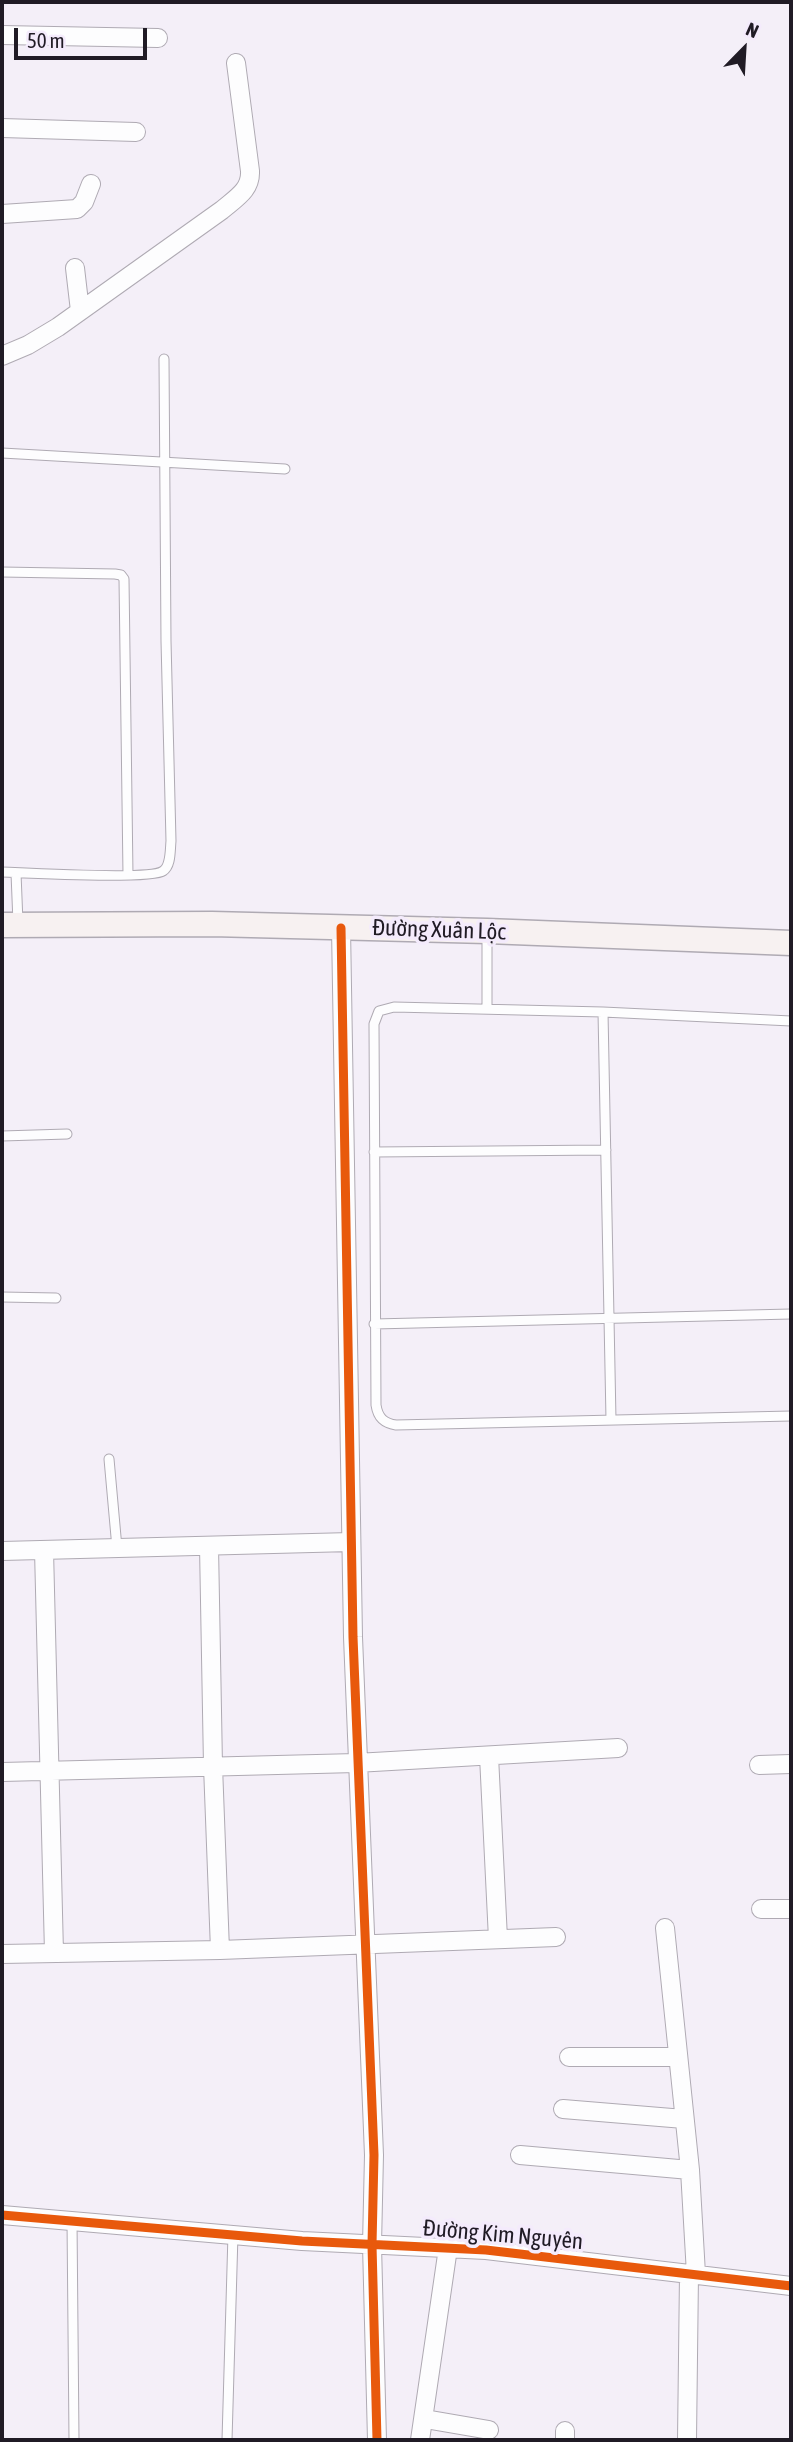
<!DOCTYPE html>
<meta charset="utf-8">
<style>
body{margin:0}
#map{position:relative;width:793px;height:2442px;overflow:hidden;background:#f4eff8;font-family:"Asap Condensed",sans-serif}
canvas{display:block}
.frame{position:absolute;inset:0;border:4px solid #201b25;pointer-events:none}
.north{position:absolute;left:709px;top:14px;width:70px;height:70px;-webkit-text-stroke:5px #f4ebfc;paint-order:stroke;rotate:24deg;font-size:19px;font-weight:700;line-height:28px;text-align:center;color:#201b25}
.north::after{content:'';display:block;margin:auto;width:24px;height:32px;background:#201b25;clip-path:polygon(50% 0,100% 100%,50% 72%,0 100%)}
.scale{position:absolute;left:14px;top:28px;width:133px;height:32px;box-sizing:border-box;border:4px solid #201b25;border-top:0;padding-left:9px;font-size:21px;line-height:24px;white-space:nowrap;color:#201b25;-webkit-text-stroke:5px #f4ebfc;paint-order:stroke}
</style>
<div id="map">
<canvas width="793" height="2442"></canvas>
<div class="frame"></div>
<div class="north">N</div>
<div class="scale">50 m</div>
</div>
<script>
const context = document.querySelector('canvas').getContext('2d');
context.lineJoin = 'round';
function strokePath(path, color, width, dash) { context.strokeStyle = color; context.lineWidth = width; context.lineCap = dash ? 'butt' : 'round'; context.setLineDash(dash || []); context.stroke(path); }
function label(font, color, halo, rows, align = 'center') {
  context.font = font + ' "Asap Condensed",sans-serif'; context.lineWidth = 7; context.setLineDash([]); context.textBaseline = 'middle'; context.strokeStyle = halo; context.fillStyle = color; for (const [text, x, y, turn = 0] of rows) {
    context.save(); context.translate(x, y); context.rotate((+turn || 0) * Math.PI / 180); context.textAlign = isNaN(turn) ? turn : align; if (halo) context.strokeText(text, 0, 0); context.fillText(text, 0, 0); context.restore();
  }
}
const lane = new Path2D(`
 M2,453L285,469
 M2,572L115,574L121,575L124,579L128,875
 M2,872C24,873 151,880 163,871C171,866 170,851 171,841L166,641L164,359
 M16,873L18,923
 M487,1009V934
 M603,1012L611,1420
 M791,1021L603,1012L394,1007L379,1011L374,1024L376,1405C378,1418 384,1423 396,1425L791,1416
 M2,1136L67,1134
 M374,1152L606,1150
 M2,1297L56,1298
 M374,1324L791,1314
 M109,1459L117,1548
 M72,2220L74,2440
 M227,2440L233,2234`);
const street = new Path2D(`
 M2,35L158,38
 M2,128L136,132
 M2,214L77,209L84,202L91,184
 M75,268L80,311
 M2,356L28,345L58,327L222,210C236,198 251,190 250,171L236,63
 M341,928L353,1637L374,2155L372,2245L377,2440
 M209,1546L213,1766L220,1950
 M44,1550L54,1953
 M2,1551L351,1542
 M489,1756L498,1939
 M759,1765L791,1764
 M2,1772L356,1763L618,1748
 M761,1909H791
 M665,1928L690,2170L696,2274
 M2,1954L220,1950L556,1937
 M569,2057H677
 M563,2109L684,2119
 M520,2155L690,2170
 M2,2215L302,2241L486,2250L791,2286
 M425,2419L489,2430
 M565,2431V2440
 M420,2440L448,2248
 M687,2440L689,2274`);
const secondary = new Path2D(`
 M2,925L212,924L487,931L791,943`);
strokePath(lane, '#afaab3', 11);
strokePath(street, '#afaab3', 20);
strokePath(secondary, '#afaab3', 27);
strokePath(lane, '#fdfdfe', 9);
strokePath(street, '#fdfdfe', 18);
strokePath(secondary, '#f7f1f1', 24);
strokePath(new Path2D(`
 M341,928L353,1637L374,2155L372,2245L377,2440
 M2,2215L302,2241L486,2250L791,2286`), '#e8590c', 9);
label('23px', '#201b25', '#f4ebfc', [
 ["Đường Xuân Lộc",439,930,2],
 ["Đường Kim Nguyên",503,2235,5]
]);
</script>
